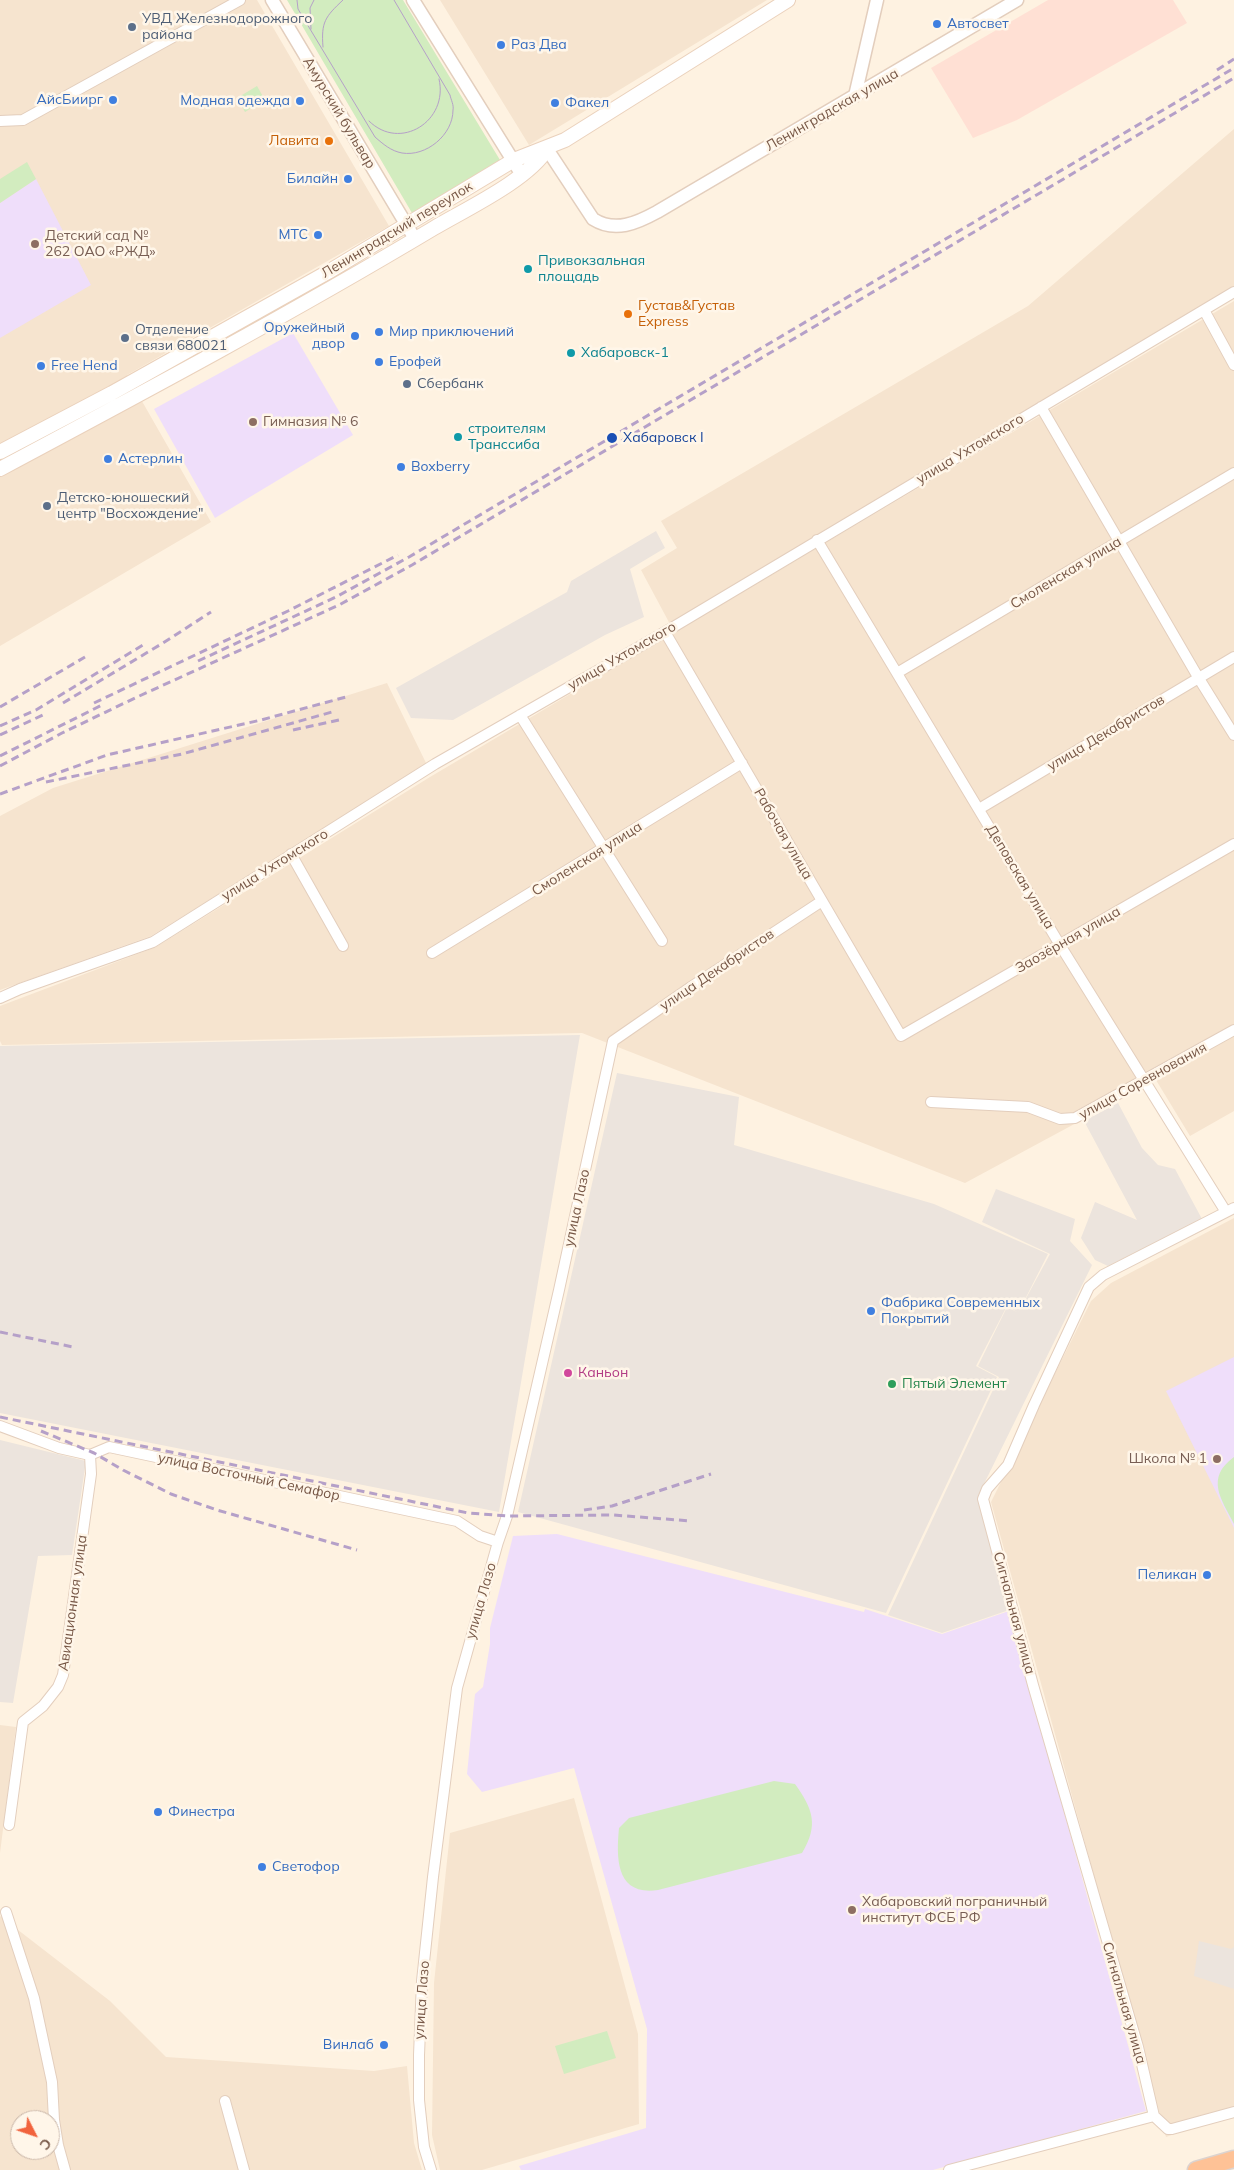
<!DOCTYPE html>
<meta charset="utf-8">
<style>
body{margin:0}
#map{position:relative;width:1234px;height:2170px;overflow:hidden;background:#fef2e1;font-family:Mulish,sans-serif}
canvas{display:block}
.north{position:absolute;left:10px;top:2110px;width:50px;height:50px;box-sizing:border-box;background:#fff6e9;border:1px solid #c9b6a8;border-radius:50%;rotate:131deg;font-size:14px;font-weight:700;line-height:20px;text-align:center;color:#775746}
.north::after{content:'';display:block;margin:auto;width:18px;height:22px;background:#f1633d;clip-path:polygon(50% 0,100% 100%,50% 72%,0 100%)}
</style>
<div id="map">
<canvas width="1234" height="2170"></canvas>
<div class="north">С</div>
</div>
<script>
const context = document.querySelector('canvas').getContext('2d');
context.lineJoin = 'round';
function fillPath(path, color) { context.fillStyle = color; context.fill(path, 'evenodd'); }
function strokePath(path, color, width, dash) { context.strokeStyle = color; context.lineWidth = width; context.lineCap = dash ? 'butt' : 'round'; context.setLineDash(dash || []); context.stroke(path); }
function label(font, color, halo, rows, align = 'center') {
  context.font = font + ' Mulish,sans-serif'; context.lineWidth = 5; context.setLineDash([]); context.textBaseline = 'middle'; context.strokeStyle = halo; context.fillStyle = color; for (const [text, x, y, turn = 0] of rows) {
    context.save(); context.translate(x, y); context.rotate((+turn || 0) * Math.PI / 180); context.textAlign = isNaN(turn) ? turn : align; if (halo) context.strokeText(text, 0, 0); context.fillText(text, 0, 0); context.restore();
  }
}
fillPath(new Path2D(`
 M0,0H257L389,226L127,375L211,522L0,646Z
 M440,0H767L529,145Z
 M1234,129V286L671,626L641,570L677,548L661,521L1028,306Z
 M1234,301V1111L1190,1136L1156,1080L965,1183L582,1033L2,1045L0,1041V1006L156,947L430,777Z
 M387,683L427,765L151,936L0,990V816L53,788Z
 M1234,1218V2113L1166,2137L991,1502L1091,1301L1111,1283Z
 M0,1725L16,1727L0,1853Z
 M574,1798L638,2034L639,2124L482,2170H440L432,2135L434,1983L450,1833Z
 M0,1916L110,2001L166,2057L374,2071L407,2066L414,2143L422,2170H0ZM20,2120H50V2150H20Z`), '#f6e4cf');
fillPath(new Path2D(`
 M1048,0H1173L1187,23L1017,120L973,138L931,68Z`), '#ffe0d4');
fillPath(new Path2D(`
 M656,531L665,548L630,569L644,617L605,635L453,720L411,718L396,688L567,592L571,581Z
 M580,1035L499,1512L0,1413V1046Z
 M617,1073L739,1097L734,1145L934,1204L1048,1254L1018,1313L1050,1254L982,1222L996,1189L1075,1219L1070,1241L1092,1265L978,1496L1009,1610L942,1633L888,1615L999,1377L978,1366L1007,1307L1017,1312L1007,1306L976,1366L997,1377L886,1613L518,1512Z
 M1118,1103L1142,1148L1158,1165L1175,1169L1202,1219L1108,1266L1095,1260L1081,1238L1095,1202L1137,1220L1084,1121Z
 M0,1440L86,1461L72,1555L38,1556L13,1703L0,1702Z
 M1199,1941L1231,1949L1234,1947V1989L1194,1976Z`), '#ece4dd');
fillPath(new Path2D(`
 M36,179L91,285L0,338V203Z
 M293,333L353,435L215,518L154,409Z
 M1234,1357V1528L1166,1391Z
 M557,1534L864,1612L865,1609L942,1634L1009,1611L1146,2111L933,2170H521L519,2166L646,2128L647,2029L574,1768L482,1792L467,1774L475,1694L483,1687L490,1644V1628L513,1536Z`), '#efdefa');
fillPath(new Path2D(`
 M287,0H403L500,160L412,213Z
 M257,86L265,100L245,112L237,98Z
 M27,162L36,179L0,203V179Z
 M1234,1457V1524C1221,1499 1205,1478 1234,1457Z
 M774,1781L795,1784C813,1809 819,1825 802,1853L658,1890C616,1896 616,1859 619,1828L629,1818Z
 M607,2031L616,2058L564,2074L555,2046Z`), '#d2ecbf');
const minor = new Path2D(`
 M0,121L23,120L240,0
 M1204,310L1234,365
 M1041,407L1198,677L1234,735
 M817,540L1060,945L1226,1212
 M665,632L901,1036L1234,844
 M897,673L1234,473
 M520,715L662,941
 M979,809L1234,657
 M291,854L343,946
 M432,953L742,763
 M0,998L20,989L153,942L435,764L665,632L1234,292
 M931,1102L1028,1107L1060,1119L1075,1118L1234,1030
 M1234,1208L1103,1275L1089,1287L1034,1405L1008,1465L987,1489L983,1499L1033,1685L1138,2047L1154,2116L1168,2129H1172L1234,2112
 M0,1426L59,1448L90,1455L109,1447L457,1521L480,1536L498,1542
 M9,1825L23,1722L43,1706L58,1687L63,1675L91,1474L90,1455
 M6,1912L34,1998L52,2082L54,2120L58,2145L65,2170
 M225,2101L244,2170
 M431,2170L424,2147L419,2100V2055L422,1981L433,1877L457,1688L498,1542L507,1516L559,1290L613,1041L691,987L822,901
 M949,2170L1154,2116`);
const tertiary = new Path2D(`
 M272,0L415,239
 M413,0L522,175
 M855,96L877,0
 M547,149L593,219C615,233 637,223 657,212L1017,0`);
const secondary = new Path2D(`
 M0,452L112,393L328,272L514,160L565,140L788,0
 M0,469C146,391 292,313 434,228C466,209 528,180 547,149`);
const trunk = new Path2D(`
 M1196,2170L1234,2159`);
strokePath(minor, '#e3cebd', 12);
strokePath(tertiary, '#e3cebd', 15);
strokePath(secondary, '#ead1bc', 16);
strokePath(trunk, '#dcd3cf', 19);
strokePath(minor, '#fff', 10);
strokePath(tertiary, '#fff', 12);
strokePath(secondary, '#fff', 14);
strokePath(trunk, '#fec296', 16);
strokePath(new Path2D(`
 M297,0L298,9L375,137C383,144 391,151 402,153C426,157 453,135 453,110C454,105 451,100 450,95L394,0
 M311,29L310,8L314,0
 M323,47C321,22 325,17 343,0
 M369,121C400,152 449,121 439,79`), '#b5a0c8', 1);
strokePath(new Path2D(`
 M1217,70L1234,59
 M198,661L336,597L409,557L1234,68
 M63,703L163,643L211,612
 M94,703L288,611L398,555
 M0,707L85,657
 M0,726L36,710L143,645
 M293,730L339,720
 M0,735L45,714
 M0,756L104,704
 M0,766L62,733L135,698L339,605L412,565L1234,78
 M46,782L182,754L332,712
 M0,794L107,755L261,720L346,697
 M0,1332L73,1347
 M0,1417L468,1513L507,1516L614,1515L691,1521
 M41,1431L94,1453L123,1470L171,1494L217,1510L357,1550
 M584,1510L612,1506L711,1474`), '#b5a0c8', 3, [8, 5]);
for (const [x, y, r, color] of [
 [937,24,5,"#3f7fe0"],
 [132,27,5,"#5c6f8a"],
 [501,45,5,"#3f7fe0"],
 [113,100,5,"#3f7fe0"],
 [300,101,5,"#3f7fe0"],
 [555,103,5,"#3f7fe0"],
 [329,141,5,"#e8710a"],
 [348,179,5,"#3f7fe0"],
 [318,235,5,"#3f7fe0"],
 [35,244,5,"#8d6e63"],
 [528,269,5,"#0f9aa8"],
 [628,314,5,"#e8710a"],
 [379,332,5,"#3f7fe0"],
 [355,336,5,"#3f7fe0"],
 [125,338,5,"#5c6f8a"],
 [571,353,5,"#0f9aa8"],
 [379,362,5,"#3f7fe0"],
 [41,366,5,"#3f7fe0"],
 [407,384,5,"#5c6f8a"],
 [253,422,5,"#8d6e63"],
 [458,437,5,"#0f9aa8"],
 [612,438,6,"#1a4fb4"],
 [108,459,5,"#3f7fe0"],
 [401,467,5,"#3f7fe0"],
 [47,506,5,"#5c6f8a"],
 [871,1311,5,"#3f7fe0"],
 [568,1373,5,"#d1479c"],
 [892,1384,5,"#2e9e5b"],
 [1217,1459,5,"#8d6e63"],
 [1207,1575,5,"#3f7fe0"],
 [158,1812,5,"#3f7fe0"],
 [262,1867,5,"#3f7fe0"],
 [852,1910,5,"#8d6e63"],
 [384,2045,5,"#3f7fe0"]
]) { const dot = new Path2D(); dot.arc(x, y, r, 0, 2 * Math.PI); context.fillStyle = color; context.fill(dot); strokePath(dot, '#fff6e9', 2); }
label('14px', '#4e5e75', '#fff6e9', [
 ["УВД Железнодорожного",142,19],
 ["района",142,35],
 ["Отделение",135,330],
 ["связи 680021",135,346],
 ["Сбербанк",417,384],
 ["Детско-юношеский",57,498],
 ["центр \"Восхождение\"",57,514]
], 'left');
label('14px', '#366cbe', '#fff6e9', [
 ["Автосвет",947,24],
 ["Раз Два",511,45],
 ["АйсБиирг",103,100,"right"],
 ["Модная одежда",290,101,"right"],
 ["Факел",565,103],
 ["Билайн",338,179,"right"],
 ["МТС",308,235,"right"],
 ["Оружейный",345,328,"right"],
 ["двор",345,344,"right"],
 ["Мир приключений",389,332],
 ["Ерофей",389,362],
 ["Free Hend",51,366],
 ["Астерлин",118,459],
 ["Boxberry",411,467],
 ["Фабрика Современных",881,1303],
 ["Покрытий",881,1319],
 ["Пеликан",1197,1575,"right"],
 ["Финестра",168,1812],
 ["Светофор",272,1867],
 ["Винлаб",374,2045,"right"]
], 'left');
label('14px', '#775746', '#fff6e9', [
 ["Ленинградская улица",832,110,-30],
 ["Амурский бульвар",339,113,59],
 ["Ленинградский переулок",397,230,-31],
 ["улица Ухтомского",970,449,-31],
 ["Смоленская улица",1066,573,-31],
 ["улица Ухтомского",622,656,-30],
 ["улица Декабристов",1106,733,-31],
 ["Рабочая улица",783,834,60],
 ["Смоленская улица",587,859,-32],
 ["улица Ухтомского",275,865,-32],
 ["Деповская улица",1020,877,59],
 ["Заозёрная улица",1068,940,-30],
 ["улица Декабристов",717,970,-34],
 ["улица Соревнования",1143,1081,-29],
 ["улица Лазо",577,1208,-78],
 ["улица Восточный Семафор",249,1477,12],
 ["улица Лазо",481,1601,-74],
 ["Авиационная улица",73,1603,-82],
 ["Сигнальная улица",1014,1613,75],
 ["улица Лазо",422,2000,-86],
 ["Сигнальная улица",1124,2003,74]
]);
label('14px', '#c56008', '#fff6e9', [
 ["Лавита",319,141],
 ["Густав&Густав",638,306,"left"],
 ["Express",638,322,"left"]
], 'right');
label('14px', '#785e54', '#fff6e9', [
 ["Детский сад №",45,236],
 ["262 ОАО «РЖД»",45,252],
 ["Гимназия № 6",263,422],
 ["Школа № 1",1207,1459,"right"],
 ["Хабаровский пограничный",862,1902],
 ["институт ФСБ РФ",862,1918]
], 'left');
label('14px', '#0d838f', '#fff6e9', [
 ["Привокзальная",538,261],
 ["площадь",538,277],
 ["Хабаровск-1",581,353],
 ["строителям",468,429],
 ["Транссиба",468,445]
], 'left');
label('14px', '#164399', '#fff6e9', [
 ["Хабаровск I",623,438]
], 'left');
label('14px', '#b23c85', '#fff6e9', [
 ["Каньон",578,1373]
], 'left');
label('14px', '#27864d', '#fff6e9', [
 ["Пятый Элемент",902,1384]
], 'left');
</script>
